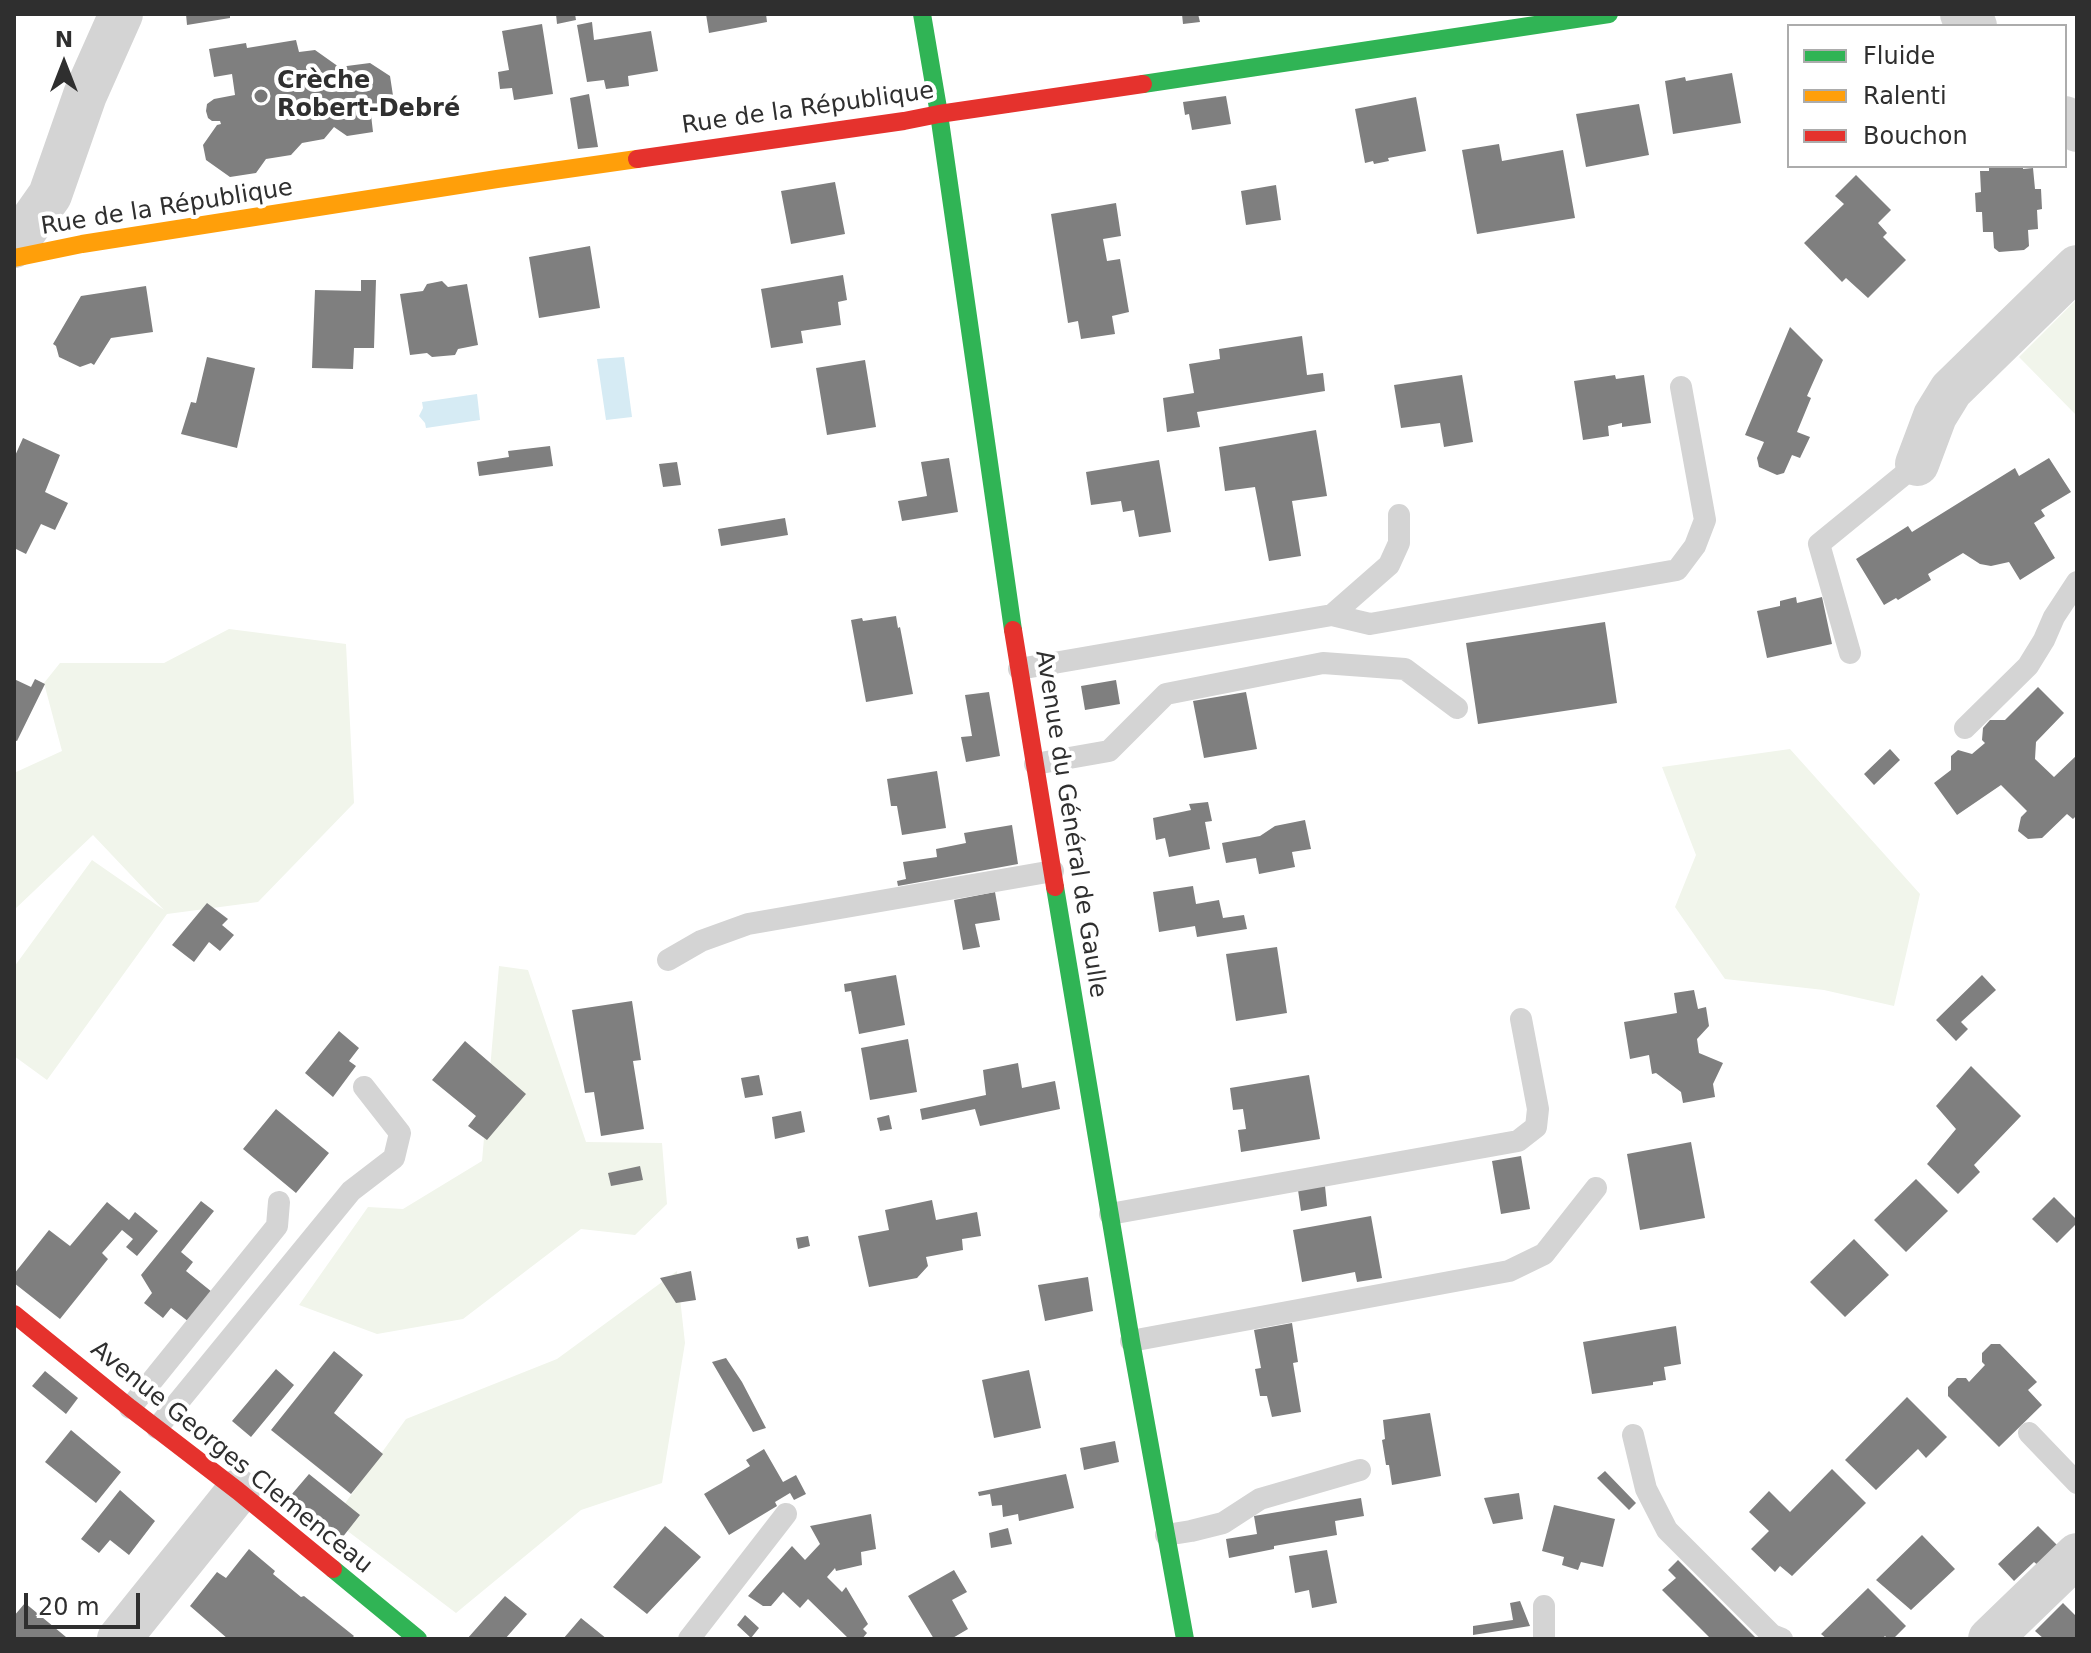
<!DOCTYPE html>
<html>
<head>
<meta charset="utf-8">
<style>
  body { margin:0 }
  #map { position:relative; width:2091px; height:1653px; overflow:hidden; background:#fff; font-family:"DejaVu Sans",sans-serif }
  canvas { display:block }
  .frame { position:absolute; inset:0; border:16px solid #2f2f2f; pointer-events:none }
  .legend { position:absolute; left:1787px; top:24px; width:280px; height:144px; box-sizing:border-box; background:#fff; border:2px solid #acacac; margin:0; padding:10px 14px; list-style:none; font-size:24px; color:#2f2f2f }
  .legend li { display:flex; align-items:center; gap:16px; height:40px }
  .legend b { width:40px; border:2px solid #acacac }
  .north { position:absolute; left:24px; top:24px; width:80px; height:80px; -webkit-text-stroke:6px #fff; paint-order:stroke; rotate:0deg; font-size:22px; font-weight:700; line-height:32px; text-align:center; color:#2f2f2f }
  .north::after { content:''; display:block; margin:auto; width:28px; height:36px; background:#2f2f2f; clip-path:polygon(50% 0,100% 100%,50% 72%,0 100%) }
  .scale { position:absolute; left:24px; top:1593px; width:116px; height:36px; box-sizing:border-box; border:4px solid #2f2f2f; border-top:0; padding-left:10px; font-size:24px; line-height:28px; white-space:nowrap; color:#2f2f2f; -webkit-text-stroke:6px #fff; paint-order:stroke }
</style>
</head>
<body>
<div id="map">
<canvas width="2091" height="1653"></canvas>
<div class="frame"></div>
<ul class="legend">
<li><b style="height:10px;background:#30b455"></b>Fluide</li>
<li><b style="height:10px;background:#ff9f0a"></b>Ralenti</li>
<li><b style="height:10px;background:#e5322d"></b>Bouchon</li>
</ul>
<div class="north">N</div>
<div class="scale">20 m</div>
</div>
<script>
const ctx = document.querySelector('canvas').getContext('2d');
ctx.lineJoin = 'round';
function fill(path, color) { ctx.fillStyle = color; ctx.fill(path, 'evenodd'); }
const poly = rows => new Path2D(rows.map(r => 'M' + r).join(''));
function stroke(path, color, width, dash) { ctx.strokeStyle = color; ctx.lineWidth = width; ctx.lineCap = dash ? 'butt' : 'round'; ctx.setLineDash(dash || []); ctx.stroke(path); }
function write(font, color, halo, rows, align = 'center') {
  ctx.font = font + ' "DejaVu Sans",sans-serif'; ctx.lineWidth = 8; ctx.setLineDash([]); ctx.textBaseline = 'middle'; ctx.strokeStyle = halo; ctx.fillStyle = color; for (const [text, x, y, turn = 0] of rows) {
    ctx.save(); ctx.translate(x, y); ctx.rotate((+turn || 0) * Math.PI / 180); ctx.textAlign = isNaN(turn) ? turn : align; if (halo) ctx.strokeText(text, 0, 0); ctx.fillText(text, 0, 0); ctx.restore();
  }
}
fill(poly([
  [2077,299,2077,416,2019,357],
  [229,629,346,644,354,803,258,902,167,914,47,1080,14,1056,14,967,92,860,164,910,93,835,14,910,14,773,62,751,44,683,60,663,164,663],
  [1790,749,1920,894,1894,1006,1824,990,1725,979,1675,907,1696,855,1662,767],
  [499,966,528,970,586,1142,662,1143,667,1204,635,1235,581,1229,463,1319,377,1334,299,1305,368,1207,403,1209,482,1161],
  [677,1271,685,1343,662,1483,581,1510,456,1613,333,1520,406,1419,557,1359]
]), '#f1f5eb');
fill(poly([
  [624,357,632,417,606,420,597,359],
  [477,394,480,420,426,428,425,423,419,416,423,408,422,402]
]), '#d6ebf4');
fill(poly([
  [186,14,230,14,230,18,187,25],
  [556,14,575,14,576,20,557,24],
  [706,14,766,14,767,22,709,33],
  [1182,14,1198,14,1200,22,1183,24],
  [592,22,594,40,651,31,658,71,628,76,629,86,606,89,604,80,587,82,577,25],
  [542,24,553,94,514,100,512,88,500,89,498,72,509,70,502,31],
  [296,40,299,52,315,50,339,67,370,63,390,76,394,102,370,106,373,132,347,136,334,127,324,139,302,143,291,155,266,159,256,173,230,177,206,160,203,145,217,125,221,124,220,121,212,121,208,118,206,111,207,104,214,99,235,95,232,74,214,77,209,49,246,43,247,48],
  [1732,73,1741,123,1673,134,1665,81,1685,77,1686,81],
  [589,94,598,147,578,149,570,98],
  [1226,96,1231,124,1192,130,1189,114,1185,115,1183,102],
  [1416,97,1426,151,1388,158,1389,161,1374,164,1373,161,1365,163,1355,109],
  [1639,104,1649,155,1586,167,1576,114],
  [1499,144,1502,161,1563,150,1575,218,1477,234,1462,150],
  [1989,166,2023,166,2023,169,2033,168,2035,189,2041,189,2042,209,2037,210,2038,229,2028,230,2029,246,2024,250,1999,252,1994,248,1993,232,1983,232,1982,212,1976,212,1975,193,1981,192,1980,171,1989,171],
  [1856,175,1891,210,1878,223,1887,233,1883,237,1906,260,1868,298,1846,278,1842,282,1804,243,1844,204,1835,196],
  [835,182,845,234,791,244,781,191],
  [1276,185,1281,220,1246,225,1241,191],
  [1116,203,1121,236,1103,239,1107,261,1120,259,1129,312,1112,316,1115,334,1081,339,1078,321,1068,323,1051,214],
  [590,246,600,308,539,318,529,257],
  [843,275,847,300,838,302,841,325,801,331,803,343,771,348,761,289],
  [361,280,376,280,374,348,354,348,353,369,312,368,315,290,361,291],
  [442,281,448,287,467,284,478,345,458,349,455,355,432,357,427,353,410,355,400,294,423,291,427,284],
  [146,286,153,332,111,338,94,365,91,363,80,367,59,357,56,346,53,344,81,296],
  [1790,327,1823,360,1807,396,1811,398,1797,432,1810,437,1800,458,1792,455,1784,473,1777,475,1759,467,1757,458,1764,442,1745,435],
  [1302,336,1307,375,1323,373,1325,391,1197,412,1200,427,1167,432,1163,398,1194,393,1189,364,1220,359,1219,349],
  [207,357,255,368,237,448,181,434,191,402,196,403],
  [865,360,876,427,827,435,816,368],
  [1462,375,1473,442,1444,447,1440,423,1401,428,1394,385],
  [1615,375,1616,379,1644,375,1651,423,1622,427,1622,423,1608,426,1609,436,1583,440,1574,381],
  [1316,430,1327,496,1292,501,1301,556,1269,561,1255,487,1225,491,1219,447],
  [23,438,60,455,45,492,68,503,55,530,41,524,26,554,14,548,14,458],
  [550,446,553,466,479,476,477,462,509,457,508,451],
  [949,458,958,512,902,521,898,501,927,496,921,462],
  [2049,458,2071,492,2041,510,2045,516,2034,523,2055,558,2020,580,2009,562,1991,566,1980,564,1963,553,1928,574,1931,580,1898,600,1896,598,1884,605,1856,559,1908,526,1912,532,2015,468,2019,476],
  [1159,460,1171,532,1139,537,1134,510,1123,512,1121,501,1091,505,1086,472],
  [677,462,681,485,663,487,659,464],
  [785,518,788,535,721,546,718,529],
  [1796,597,1797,603,1822,597,1832,644,1767,658,1757,611,1780,606,1780,601],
  [896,616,898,628,900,627,913,694,866,702,851,620,862,618,863,621],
  [1605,622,1617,703,1478,724,1466,643],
  [14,679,31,687,35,679,45,684,17,741,14,740],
  [1116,680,1120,704,1085,710,1081,686],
  [2038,687,2064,713,2036,742,2035,759,2054,777,2077,755,2077,815,2073,819,2067,814,2042,838,2028,839,2018,831,2021,817,2027,811,2001,785,1957,815,1934,783,1951,770,1951,756,1958,750,1972,754,1985,743,1982,740,1983,728,1990,720,2005,720],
  [989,692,1000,756,966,762,961,737,972,736,965,695],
  [1246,692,1257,749,1204,758,1193,701],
  [1890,749,1900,760,1874,785,1864,774],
  [937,771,946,828,902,835,897,806,891,806,887,779],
  [1208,802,1212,821,1205,822,1210,849,1169,857,1165,838,1156,840,1153,818,1191,810,1189,804],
  [1305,820,1311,849,1292,852,1295,867,1259,874,1256,858,1226,863,1222,843,1260,836,1275,826],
  [1012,825,1018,864,898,886,897,881,906,879,903,862,937,857,936,849,966,843,964,833],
  [1193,886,1196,904,1219,900,1223,918,1244,915,1247,929,1197,937,1195,926,1159,932,1153,892],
  [995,892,1000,920,975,924,980,947,963,950,954,900],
  [207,903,228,919,222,925,234,935,220,951,209,942,194,962,172,945],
  [1277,947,1287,1013,1236,1021,1226,954],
  [896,975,905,1025,859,1034,851,991,845,992,844,984],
  [1982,975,1996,990,1961,1022,1968,1029,1956,1041,1936,1020],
  [1694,990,1698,1009,1706,1007,1709,1026,1697,1039,1699,1053,1723,1063,1713,1084,1715,1097,1683,1103,1681,1092,1656,1073,1652,1074,1649,1055,1630,1059,1624,1022,1677,1013,1674,993],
  [632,1001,641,1060,633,1061,644,1129,601,1136,594,1092,585,1093,572,1010],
  [339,1031,359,1048,349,1061,356,1066,333,1097,305,1073],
  [908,1039,917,1092,870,1100,861,1048],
  [465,1041,526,1094,487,1140,468,1126,476,1116,432,1080],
  [1018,1063,1022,1088,1055,1081,1060,1109,980,1126,975,1109,922,1120,920,1109,986,1095,983,1070],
  [1971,1066,2021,1116,1974,1165,1980,1172,1958,1194,1927,1164,1956,1129,1936,1106],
  [759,1075,763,1095,745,1098,741,1078],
  [1309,1075,1320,1139,1241,1152,1238,1130,1246,1129,1243,1109,1233,1110,1230,1088],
  [276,1109,329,1153,296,1193,243,1149],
  [801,1111,805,1132,775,1139,772,1117],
  [889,1115,892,1129,880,1131,877,1118],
  [1691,1142,1705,1218,1640,1230,1627,1154],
  [1521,1156,1530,1209,1501,1214,1492,1161],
  [640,1166,643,1180,611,1186,608,1173],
  [1916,1179,1948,1211,1906,1252,1874,1220],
  [1325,1186,1327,1206,1301,1211,1298,1190],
  [2054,1197,2077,1220,2077,1223,2057,1243,2032,1219],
  [932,1200,936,1220,977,1212,981,1236,962,1239,963,1250,926,1257,928,1266,917,1278,869,1287,858,1236,889,1230,885,1210],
  [201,1201,214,1211,181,1252,193,1262,186,1271,212,1292,189,1322,171,1308,163,1318,144,1303,152,1293,141,1275],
  [107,1202,129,1220,135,1212,158,1231,137,1256,126,1247,133,1239,122,1230,102,1253,108,1259,60,1319,14,1283,14,1274,49,1230,70,1246],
  [1371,1216,1382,1278,1357,1282,1355,1272,1302,1282,1293,1230],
  [808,1236,810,1246,798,1249,796,1238],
  [1854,1239,1889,1275,1845,1317,1810,1282],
  [691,1271,696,1300,676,1303,660,1278],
  [1088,1277,1093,1311,1045,1321,1038,1285],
  [1292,1323,1298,1362,1293,1363,1301,1412,1272,1417,1267,1396,1260,1396,1255,1369,1261,1368,1254,1330],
  [1676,1326,1681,1364,1664,1367,1666,1380,1653,1382,1653,1385,1592,1394,1583,1342],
  [1991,1344,2000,1344,2037,1382,2028,1390,2042,1405,1999,1447,1948,1396,1948,1387,1957,1378,1966,1378,1969,1382,1985,1365,1982,1362,1982,1353],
  [334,1351,363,1375,334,1413,383,1454,351,1494,271,1430],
  [726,1358,742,1382,766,1428,753,1432,712,1362],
  [276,1369,294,1385,251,1437,232,1421],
  [1029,1370,1041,1428,994,1438,982,1380],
  [45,1371,78,1398,66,1414,32,1386],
  [1907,1397,1947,1437,1926,1458,1918,1449,1876,1490,1845,1460],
  [1430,1413,1441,1476,1392,1485,1389,1465,1386,1465,1382,1440,1385,1439,1383,1420],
  [71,1430,121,1472,96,1503,45,1462],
  [1115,1441,1119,1462,1084,1470,1080,1448],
  [764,1449,783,1482,796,1475,806,1494,794,1500,790,1493,775,1502,777,1506,729,1535,704,1494,750,1466,746,1460],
  [1832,1469,1866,1503,1792,1576,1780,1566,1775,1572,1751,1549,1769,1531,1749,1512,1769,1491,1790,1512],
  [1605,1471,1636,1503,1629,1510,1597,1478],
  [309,1474,360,1515,338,1543,286,1501],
  [1066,1474,1074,1508,1019,1521,1018,1514,1003,1517,1002,1505,992,1506,990,1494,979,1496,978,1492],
  [120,1490,155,1521,129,1555,110,1540,99,1553,81,1539],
  [1519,1493,1523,1519,1493,1524,1484,1498],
  [1361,1498,1364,1516,1335,1521,1337,1535,1274,1546,1274,1549,1229,1558,1226,1539,1257,1534,1254,1516],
  [1554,1505,1615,1519,1603,1567,1581,1562,1578,1570,1562,1565,1564,1557,1542,1551],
  [871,1514,876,1549,861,1552,862,1565,836,1571,835,1568,827,1577,842,1592,846,1587,868,1624,863,1629,867,1633,862,1639,849,1639,808,1599,800,1608,783,1592,771,1606,763,1606,748,1596,792,1546,805,1560,820,1544,810,1526],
  [665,1526,701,1557,647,1614,613,1587],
  [2038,1526,2059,1547,2039,1566,2034,1562,2014,1581,1998,1564],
  [1008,1528,1012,1544,991,1548,989,1533],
  [1922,1535,1955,1569,1911,1610,1876,1580],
  [249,1549,275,1571,273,1574,301,1597,304,1596,354,1636,351,1639,228,1639,190,1606,217,1572,226,1578],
  [1327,1550,1337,1603,1312,1608,1309,1590,1295,1593,1289,1556],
  [1678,1560,1757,1639,1711,1639,1662,1590,1676,1578,1668,1570],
  [954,1570,967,1592,952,1600,968,1629,951,1639,934,1639,908,1596],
  [1868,1588,1906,1626,1893,1639,1888,1639,1885,1636,1882,1639,1827,1639,1821,1634],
  [505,1596,527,1614,505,1639,467,1639],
  [1520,1601,1530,1626,1473,1635,1473,1626,1513,1620,1510,1603],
  [25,1603,66,1637,64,1639,14,1639,14,1616],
  [2063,1603,2077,1617,2077,1639,2044,1639,2035,1631],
  [745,1615,759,1628,751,1638,737,1625],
  [581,1618,607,1639,563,1639]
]), '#7f7f7f');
stroke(poly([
  [1332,615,1389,565,1399,543,1399,515],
  [1850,653,1819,544,1917,464],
  [1019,669,1332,615,1370,624,1677,570,1695,546,1705,520,1681,387],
  [1965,728,2028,666,2044,640,2054,617,2077,582],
  [1035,764,1109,751,1166,694,1323,663,1405,669,1457,708],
  [668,960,701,941,748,924,1053,871],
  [1110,1214,1518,1141,1536,1127,1538,1109,1521,1019],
  [1131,1341,1509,1271,1544,1254,1596,1188],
  [130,1408,277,1226,279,1202],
  [157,1428,351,1191,394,1158,400,1133,364,1087],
  [2029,1433,2077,1483],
  [1633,1435,1646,1489,1667,1530,1772,1635,1782,1639],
  [1166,1535,1191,1531,1223,1523,1260,1499,1360,1470],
  [1544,1606,1544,1639],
  [689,1639,786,1514]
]), '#d4d4d4', 22);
stroke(poly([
  [1962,14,1975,26],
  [2065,118,2077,130],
  [14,246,50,195,85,95,121,14],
  [1917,464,1935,416,1951,390,2077,267],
  [119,1639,238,1491],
  [1990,1639,2077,1555]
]), '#d4d4d4', 44);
stroke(poly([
  [922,14,939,114,1013,630],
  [1143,84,1609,14],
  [1055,887,1131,1341,1185,1639],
  [333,1569,418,1639]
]), '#30b455', 18);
stroke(poly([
  [14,258,82,244,497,179,637,159]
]), '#ff9f0a', 18);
stroke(poly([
  [637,159,904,121,939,114,1143,84],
  [1013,630,1055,887],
  [14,1314,130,1408,238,1491,333,1569]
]), '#e5322d', 18);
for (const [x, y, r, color] of [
  [261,96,8,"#787878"]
]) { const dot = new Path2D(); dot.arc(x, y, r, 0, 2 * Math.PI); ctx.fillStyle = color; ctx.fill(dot); stroke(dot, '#fff', 3); }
write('bold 24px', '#2f2f2f', '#fff', [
  ["Crèche",277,82],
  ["Robert-Debré",277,110]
], 'left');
write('24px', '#2f2f2f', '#fff', [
  ["Rue de la République",808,109,-8],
  ["Rue de la République",167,208,-9],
  ["Avenue du Général de Gaulle",1070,824,81],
  ["Avenue Georges Clemenceau",231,1458,39]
]);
</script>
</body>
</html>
